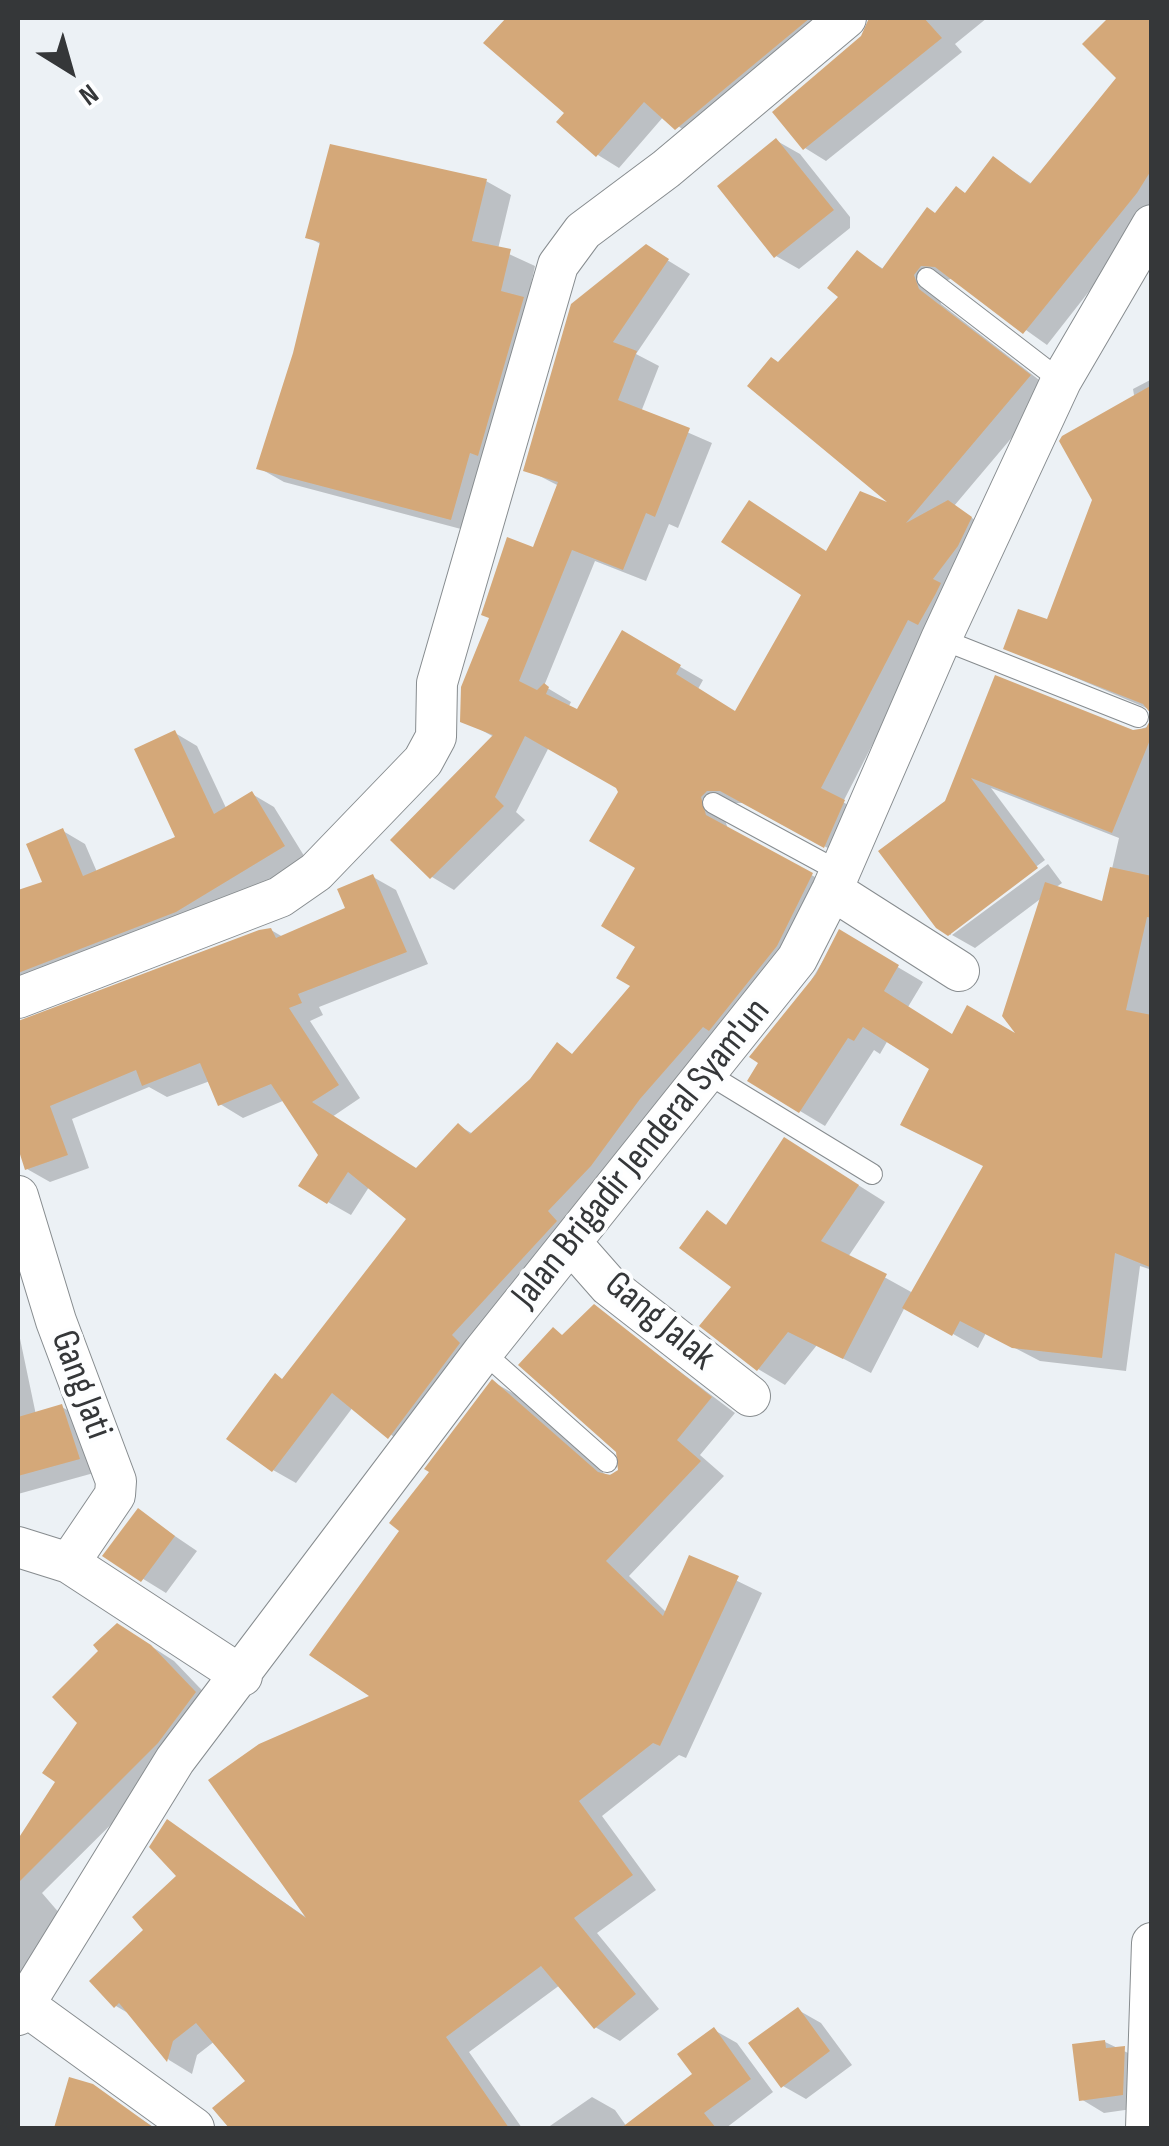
<!DOCTYPE html>
<html>
<head>
<meta charset="utf-8">
<style>
  body { margin:0 }
  #map { position:relative; width:1169px; height:2146px; overflow:hidden; background:#ecf1f5; font-family:"Sofia Sans Condensed",sans-serif }
  canvas { display:block }
  .frame { position:absolute; inset:0; border:20px solid #353739; pointer-events:none }
  .north { position:absolute; left:20px; top:20px; width:100px; height:100px; -webkit-text-stroke:8px #fdfeff; paint-order:stroke; rotate:143deg; font-size:28px; font-weight:700; line-height:40px; text-align:center; color:#353739 }
  .north::after { content:''; display:block; margin:auto; width:35px; height:45px; background:#353739; clip-path:polygon(50% 0,100% 100%,50% 72%,0 100%) }
</style>
</head>
<body>
<div id="map">
<canvas width="1169" height="2146"></canvas>
<div class="frame"></div>
<div class="north">N</div>
</div>
<script>
const ctx = document.querySelector('canvas').getContext('2d');
ctx.lineJoin = 'round';
function fill(path, color) { ctx.fillStyle = color; ctx.fill(path, 'evenodd'); }
const poly = rows => new Path2D(rows.map(r => 'M' + r).join(''));
function stroke(path, color, width, dash) { ctx.strokeStyle = color; ctx.lineWidth = width; ctx.lineCap = dash ? 'butt' : 'round'; ctx.setLineDash(dash || []); ctx.stroke(path); }
function write(font, color, halo, rows, align = 'center') {
  ctx.font = font + ' "Sofia Sans Condensed",sans-serif'; ctx.lineWidth = 8; ctx.setLineDash([]); ctx.textBaseline = 'middle'; ctx.strokeStyle = halo; ctx.fillStyle = color; for (const [text, x, y, turn = 0] of rows) {
    ctx.save(); ctx.translate(x, y); ctx.rotate((+turn || 0) * Math.PI / 180); ctx.textAlign = isNaN(turn) ? turn : align; if (halo) ctx.strokeText(text, 0, 0); ctx.fillText(text, 0, 0); ctx.restore();
  }
}
fill(poly([
  [509,18,553,18,593,53,623,18,846,18,699,141,664,116,619,168,598,155,567,113,487,43],
  [870,18,987,18,955,44,962,52,826,161,805,148,871,26],
  [1114,18,1152,18,1152,211,1047,345,953,278,937,284,941,304,1052,390,954,506,993,532,931,630,843,802,866,816,848,859,745,803,730,803,722,811,728,829,835,888,412,1450,353,1407,296,1483,273,1470,284,1381,409,1218,369,1187,351,1215,328,1202,322,1155,285,1100,243,1118,220,1104,210,1081,167,1097,149,1087,72,1119,89,1168,50,1182,27,1169,18,1141,18,1045,271,930,283,937,348,909,373,877,396,890,428,964,319,1007,323,1015,310,1021,360,1098,332,1117,417,1170,459,1126,473,1134,574,1055,634,985,639,867,618,786,549,747,516,812,525,820,454,890,432,877,394,840,494,737,463,720,559,486,526,469,646,247,690,274,636,354,659,366,641,412,712,443,678,528,669,524,646,581,595,561,544,686,571,702,568,708,578,713,623,634,703,680,698,689,736,713,827,553,898,508,779,364,842,297,858,253,885,270,936,215,966,195,994,159,1032,184,1119,77,1085,44],
  [777,141,800,154,850,217,850,228,799,269,776,256],
  [486,181,511,195,498,249,535,266,476,533,284,482,259,468,296,354,322,245,308,237],
  [1152,379,1152,504,1133,389],
  [1049,622,1151,710,1006,648],
  [996,678,1133,732,1152,725,1152,1270,1140,1266,1126,1371,1040,1361,986,1333,978,1348,905,1307,871,1373,817,1345,785,1385,758,1369,708,1214,728,1226,812,1156,885,1202,848,1257,913,1293,985,1167,932,1068,888,1040,880,1054,874,1050,825,1126,750,1081,840,933,923,982,908,1007,953,1037,1024,1041,1043,897,975,948,952,935,1048,864,1062,883,1055,888,1104,904,1119,838,991,788,1045,860,951,930,951,935,938,926,947,802],
  [175,733,197,746,227,810,252,794,274,807,306,859,199,923,18,995,18,893,46,885,63,831,85,844,97,872,178,838],
  [594,1307,735,1413,700,1455,724,1476,629,1576,667,1613,690,1558,762,1593,686,1758,679,1755,602,1816,656,1890,597,1933,659,2009,620,2041,595,2027,560,1985,469,2052,522,2128,232,2128,215,2108,249,2081,215,2041,197,2055,192,2074,169,2060,133,2016,116,2006,92,1981,146,1930,179,1876,167,1822,310,1920,374,1697,403,1531,432,1472,493,1382,518,1396,606,1475,618,1474,623,1464,564,1336],
  [18,1329,36,1415,62,1407,84,1420,101,1471,18,1494],
  [138,1511,197,1551,166,1593,106,1556],
  [140,1639,174,1661,218,1707,180,1756,42,1893,73,1929,18,2014,18,1841,59,1781],
  [798,2010,821,2023,852,2065,806,2099,783,2086],
  [714,2030,737,2043,773,2092,726,2128,547,2128,592,2097,615,2110,627,2127,695,2074],
  [1105,2042,1147,2062,1146,2107,1104,2113,1081,2099],
  [71,2080,92,2087,155,2128,57,2128]
]), '#0003');
fill(poly([
  [506,18,810,18,675,130,644,102,596,157,556,122,564,113,483,43],
  [869,18,924,18,942,38,803,150,772,112,861,36],
  [1108,18,1152,18,1152,169,1137,193,1023,334,935,267,921,266,914,275,919,289,1031,375,906,523,948,500,972,517,958,546,933,579,941,583,935,595,918,625,908,620,821,788,845,800,824,848,720,791,707,791,701,797,706,815,813,873,777,946,709,1031,703,1027,640,1099,591,1166,548,1211,557,1221,452,1335,460,1343,388,1439,332,1393,272,1472,226,1439,275,1373,282,1379,406,1219,348,1172,327,1204,298,1186,318,1155,271,1084,218,1106,200,1063,142,1086,136,1070,50,1106,68,1155,25,1170,18,1148,18,1021,259,930,271,928,276,938,345,908,337,889,373,874,407,952,298,994,302,1003,289,1008,339,1085,312,1102,416,1168,458,1123,470,1134,530,1079,557,1042,572,1054,630,986,616,978,635,947,601,926,635,868,589,841,618,792,616,788,525,736,495,797,504,806,430,879,390,840,493,735,460,722,461,687,489,618,481,615,507,537,533,547,558,482,523,471,571,304,646,244,669,259,613,342,637,351,618,400,690,428,655,517,646,513,623,570,572,550,519,681,537,690,544,683,549,687,546,694,577,709,622,630,681,665,676,674,735,711,801,595,721,542,749,500,826,551,860,491,887,502,747,386,771,357,778,362,838,297,827,288,857,250,882,269,927,207,935,213,956,186,965,193,993,156,1030,184,1116,78,1082,44],
  [776,138,834,210,774,258,717,186],
  [330,144,487,179,472,241,511,249,501,291,524,297,478,456,470,453,451,520,256,469,293,353,320,242,305,238],
  [1152,385,1152,715,1143,704,1003,649,1018,609,1047,619,1092,500,1059,441,1062,436],
  [995,675,1133,730,1146,728,1152,717,1152,735,1112,833,971,778,1038,868,948,936,936,928,878,851,945,801],
  [175,730,214,814,252,791,285,846,176,912,18,973,18,890,42,882,26,844,63,828,83,876,175,837,134,749],
  [1110,867,1152,876,1152,918,1147,917,1126,1010,1152,1015,1152,1268,1115,1253,1102,1358,1012,1348,960,1321,952,1336,902,1308,983,1166,900,1125,929,1069,863,1027,854,1041,848,1038,799,1113,747,1081,758,1063,749,1057,816,974,839,929,899,965,884,991,952,1034,967,1005,1015,1033,1002,1016,1045,882,1102,901],
  [784,1137,859,1185,821,1241,887,1274,843,1359,788,1332,757,1371,699,1326,731,1287,679,1248,707,1210,726,1225],
  [594,1304,712,1397,677,1440,701,1461,606,1561,663,1616,689,1555,739,1576,660,1746,653,1743,579,1801,633,1875,574,1918,636,1994,594,2029,541,1966,446,2037,509,2128,229,2128,212,2108,245,2081,196,2023,173,2041,167,2062,119,2003,114,2008,89,1981,143,1930,132,1917,176,1876,149,1847,167,1819,306,1918,208,1780,259,1744,369,1696,309,1655,399,1531,389,1523,429,1472,424,1469,492,1379,598,1472,610,1475,618,1470,616,1452,518,1365,553,1327,562,1335],
  [62,1404,80,1459,18,1476,18,1417],
  [138,1508,175,1536,141,1582,102,1556],
  [117,1623,151,1645,196,1692,158,1743,18,1883,18,1839,55,1782,42,1773,77,1723,52,1697,98,1651,93,1645],
  [798,2007,830,2051,781,2088,748,2043],
  [714,2027,751,2079,704,2113,716,2128,621,2128,692,2074,677,2054],
  [1105,2040,1106,2048,1125,2046,1123,2095,1079,2101,1072,2044],
  [69,2077,93,2084,154,2128,54,2128]
]), '#d4a879');
const lane = poly([
  [927,278,1061,381],
  [941,639,1138,717],
  [713,803,840,872],
  [708,1074,872,1174],
  [483,1352,607,1462]
]);
const street = poly([
  [832,890,959,971],
  [18,998,280,897,316,872,423,761,436,737,437,683,558,265,583,231,666,169,846,18],
  [18,1196,56,1321,116,1481,115,1495,69,1563],
  [572,1244,609,1286,750,1396],
  [18,1547,69,1563,242,1676],
  [23,2004,194,2128],
  [18,2015,175,1760,483,1352,797,959,832,890,941,639,1061,381,1152,225],
  [1146,2128,1152,1943]
]);
stroke(lane, '#878c8f', 22);
stroke(street, '#878c8f', 42);
stroke(lane, '#fff', 20);
stroke(street, '#fff', 40);
write('38px', '#353739', '#fdfeff', [
  ["Jalan Brigadir Jenderal Syam'un",642,1154,-51],
  ["Gang Jalak",659,1322,40],
  ["Gang Jati",80,1385,70]
]);
</script>
</body>
</html>
